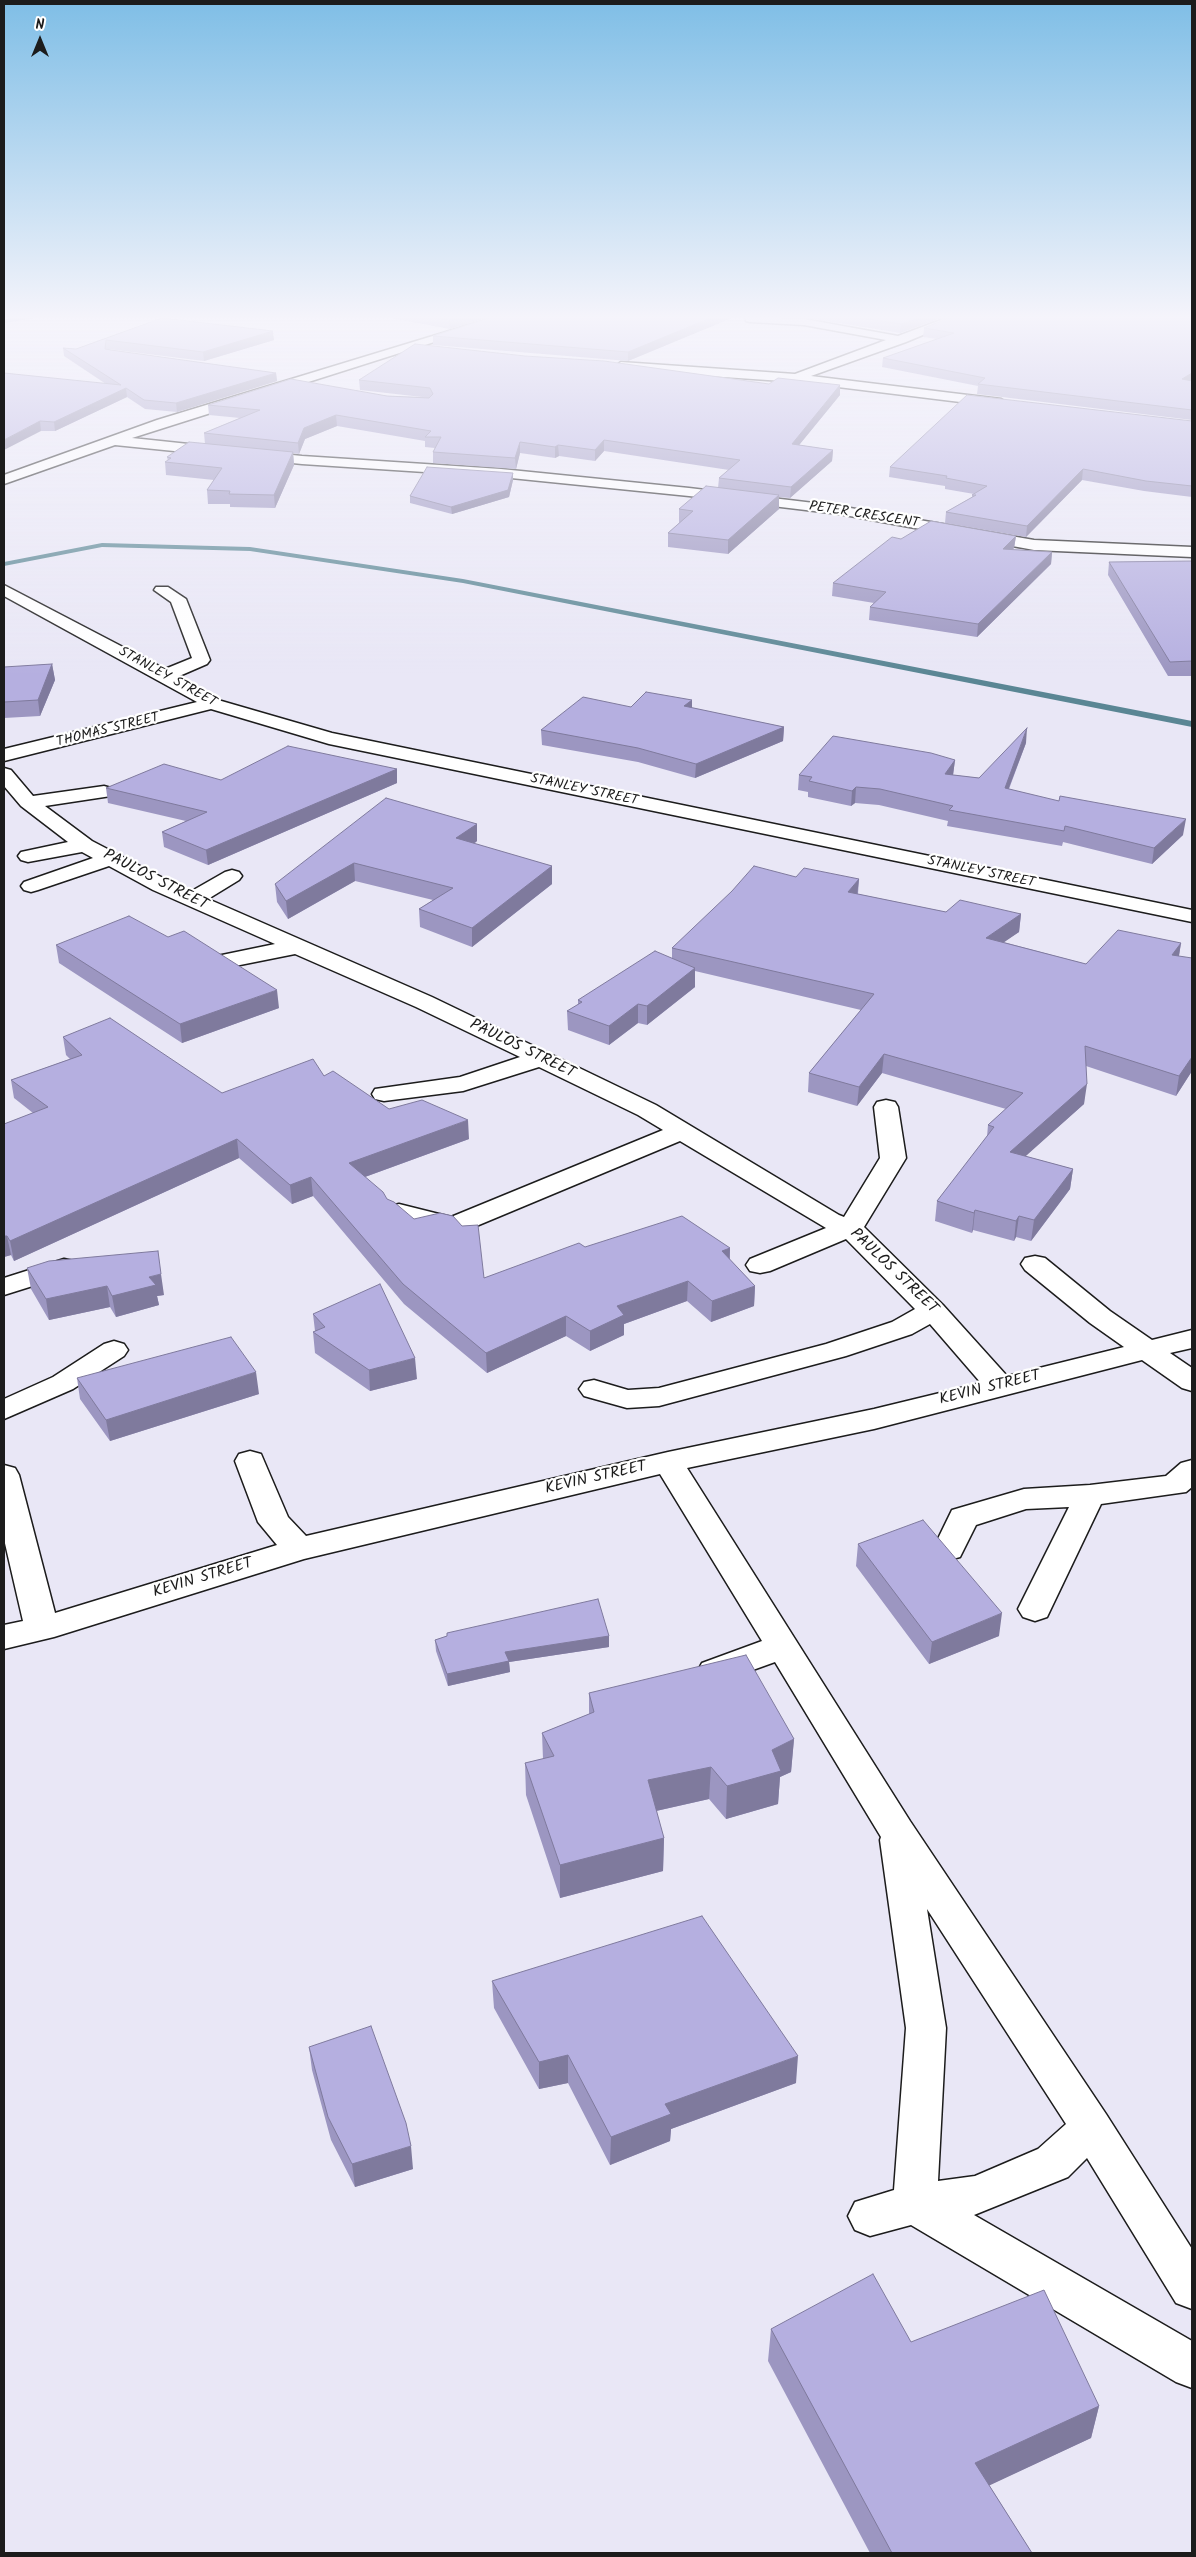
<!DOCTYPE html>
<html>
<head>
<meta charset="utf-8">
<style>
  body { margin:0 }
  #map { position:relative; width:1196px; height:2557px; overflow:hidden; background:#e9e7f6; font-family:Kalam,sans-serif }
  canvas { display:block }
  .frame { position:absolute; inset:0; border:5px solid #1c1c1c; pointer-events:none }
  .north { position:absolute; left:15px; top:15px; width:50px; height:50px; -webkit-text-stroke:4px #fff; paint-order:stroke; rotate:0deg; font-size:14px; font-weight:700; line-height:20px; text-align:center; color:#1c1c1c }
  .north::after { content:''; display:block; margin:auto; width:18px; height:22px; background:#1c1c1c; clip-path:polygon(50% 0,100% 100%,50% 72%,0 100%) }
</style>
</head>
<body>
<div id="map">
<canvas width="1196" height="2557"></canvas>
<div class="frame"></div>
<div class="north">N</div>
</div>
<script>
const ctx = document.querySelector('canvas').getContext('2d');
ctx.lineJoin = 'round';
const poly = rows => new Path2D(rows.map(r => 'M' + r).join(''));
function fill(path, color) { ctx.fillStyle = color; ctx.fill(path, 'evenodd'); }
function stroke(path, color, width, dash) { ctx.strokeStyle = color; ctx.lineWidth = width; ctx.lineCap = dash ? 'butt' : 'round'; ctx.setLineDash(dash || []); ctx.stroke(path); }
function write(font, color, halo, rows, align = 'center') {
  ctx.font = font + ' Kalam,sans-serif'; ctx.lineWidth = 4.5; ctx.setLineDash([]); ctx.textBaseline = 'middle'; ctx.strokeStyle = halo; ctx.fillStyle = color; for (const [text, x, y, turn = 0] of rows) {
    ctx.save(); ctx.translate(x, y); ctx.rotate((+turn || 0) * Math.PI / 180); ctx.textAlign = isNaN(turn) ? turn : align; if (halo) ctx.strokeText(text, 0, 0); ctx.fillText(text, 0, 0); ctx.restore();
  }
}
fill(poly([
  [24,317,42,317,4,323,4,319,24,317],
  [102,543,250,547,463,579,1192,721,1192,727,463,583,250,551,102,547,4,566,4,562,102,543]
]), '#5a8694');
const street = poly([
  [495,317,513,317,132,438,302,456,501,469,689,488,839,506,1034,540,1192,547,1192,557,1034,550,839,514,689,496,501,477,302,464,115,445,4,484,4,475,157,420,495,317],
  [746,317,804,319,898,336,949,317,966,317,906,342,811,376,1001,399,1007,403,1001,407,797,382,621,370,615,366,621,362,795,374,886,340,804,325,750,322,746,321,746,317],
  [4,585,165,669,192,658,171,602,154,590,156,587,168,587,186,599,210,660,207,664,177,677,218,700,332,733,1192,910,1192,922,329,744,211,709,4,761,4,749,197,702,4,596,4,585],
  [4,768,11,770,33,796,104,786,111,788,114,792,111,796,45,806,92,841,190,892,225,872,232,870,239,872,242,876,239,880,208,899,432,997,656,1105,839,1215,844,1217,880,1158,874,1107,877,1102,886,1100,895,1102,898,1107,906,1158,864,1227,943,1305,1007,1376,1124,1347,1090,1323,1025,1270,1021,1264,1025,1258,1035,1256,1045,1258,1110,1311,1152,1340,1192,1330,1192,1348,1170,1353,1192,1368,1192,1391,1182,1388,1142,1360,874,1429,687,1468,910,1821,1106,2114,1192,2249,1192,2309,1176,2303,1087,2158,1068,2177,974,2215,1192,2341,1192,2388,1176,2382,911,2225,870,2236,855,2230,848,2216,855,2202,894,2190,906,2028,880,1840,881,1837,775,1662,714,1684,702,1681,697,1672,702,1663,762,1641,660,1474,304,1559,54,1637,4,1649,4,1625,23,1621,4,1539,4,1465,15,1468,19,1475,55,1613,277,1545,258,1522,235,1461,239,1454,250,1451,261,1454,288,1517,306,1536,668,1452,874,1409,981,1383,930,1324,912,1334,846,1356,659,1406,627,1408,584,1396,579,1389,584,1382,594,1380,628,1390,659,1388,826,1344,892,1322,915,1309,846,1239,770,1271,760,1273,750,1271,746,1265,750,1259,826,1228,680,1141,462,1232,453,1234,390,1218,386,1212,390,1206,399,1204,451,1217,663,1130,638,1115,539,1067,463,1091,384,1101,375,1099,372,1094,375,1089,460,1077,520,1057,416,1007,295,954,225,968,217,966,214,961,217,956,275,944,153,890,109,866,38,890,31,892,24,890,21,886,24,882,93,858,82,852,28,862,21,860,18,856,21,852,68,842,21,806,4,786,4,768],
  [927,1909,1066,2124,1038,2149,975,2176,938,2181,946,2028,927,1909],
  [64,1259,74,1261,78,1267,74,1273,4,1295,4,1278,64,1259],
  [114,1341,124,1344,128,1350,124,1356,73,1389,4,1419,4,1399,53,1377,104,1344,114,1341],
  [1192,1460,1192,1487,1186,1492,1101,1504,1047,1617,1035,1621,1023,1617,1018,1609,1069,1507,1026,1509,976,1525,960,1557,949,1560,938,1557,933,1549,952,1510,1024,1489,1090,1485,1166,1476,1181,1463,1192,1460]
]);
stroke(street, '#1c1c1c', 3);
fill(street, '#fff');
fill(poly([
  [385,317,488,317,450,329],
  [734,317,628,361,433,345,433,336],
  [803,317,943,317,900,333],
  [1192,317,1192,420,977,394,978,386,882,367,883,358,937,339,923,337,924,328],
  [162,318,274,340,204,361,107,349,111,350,276,373,277,381,177,412,145,409,127,397,55,431,41,431,4,373,106,384,64,356,63,348,76,349],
  [359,380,769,384,840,385,840,395,799,445,833,450,832,461,790,498,779,497,779,509,728,554,668,547,668,533,679,523,679,509,718,488,719,478,729,470,604,451,595,461,559,456,555,458,520,453,516,469,433,463,433,452,435,448,425,447,425,441,337,426,305,439,299,454,293,453,294,465,275,508,230,507,230,504,208,504,207,490,214,480,166,475,165,462,168,461,167,457,205,444,204,433,240,418,209,415,208,405,387,396,422,397,360,390],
  [1192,421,1192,497,1144,491,1082,480,1026,537,945,523,946,512,972,497,972,495,974,494,945,489,945,486,889,477,890,467],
  [513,473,513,480,509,497,452,514,410,503,410,496],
  [1016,536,1014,548,1013,549,1052,552,1051,564,977,637,869,620,870,607,874,603,832,596,833,583,901,539],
  [1192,561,1192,676,1168,676,1108,575,1109,562],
  [52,664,55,680,40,716,4,718,4,668],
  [692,700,692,708,784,727,783,741,695,778,638,762,542,745,541,730,631,707],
  [1026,743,1009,789,1183,835,1152,864,1063,842,1062,846,947,826,948,821,879,805,855,803,851,806,808,797,808,792,798,790,799,775,955,760,953,775,979,778],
  [397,769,397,783,208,865,164,847,162,832,186,821,108,803,106,788,221,780],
  [477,824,477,841,474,844,552,866,552,884,472,947,420,927,419,909,433,900,355,881,288,919,277,902,275,884],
  [796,877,859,879,858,894,946,912,1021,914,1019,932,1003,942,1086,964,1181,943,1179,956,1192,1071,1176,1096,1086,1066,1084,1104,1025,1156,1073,1169,1070,1189,1031,1241,1016,1237,1014,1241,973,1230,972,1233,935,1221,937,1201,987,1137,988,1125,1006,1109,882,1073,857,1106,808,1092,809,1073,861,1010,695,971,695,987,647,1025,638,1023,609,1045,568,1030,567,1011,578,1005,578,1000,672,958,672,948],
  [56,945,279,1008,182,1043,59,963],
  [63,1037,222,1093,324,1076,389,1109,469,1139,365,1177,387,1199,484,1278,585,1247,730,1248,730,1260,755,1286,754,1306,711,1322,687,1301,624,1324,624,1335,590,1351,566,1336,487,1373,404,1304,313,1196,292,1204,239,1158,14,1261,11,1255,4,1257,4,1124,33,1113,14,1098,11,1080,70,1059,66,1055],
  [27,1268,164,1295,157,1296,159,1305,116,1317,110,1307,49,1320,31,1289],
  [313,1314,417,1379,370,1391,315,1353,313,1332,315,1331],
  [77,1378,259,1394,110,1441,80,1399],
  [858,1544,999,1636,929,1664,856,1566],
  [447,1633,609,1636,609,1647,509,1662,510,1672,448,1686,436,1651,435,1640,447,1636],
  [589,1693,794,1739,791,1772,780,1777,778,1804,726,1819,709,1799,656,1811,664,1838,663,1871,560,1898,526,1795,525,1763,543,1759,542,1733,589,1714],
  [492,1981,796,2083,671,2129,670,2141,610,2165,568,2083,539,2089,494,2008],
  [309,2047,413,2169,355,2187,331,2140,312,2070],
  [771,2329,911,2342,1099,2406,1091,2438,989,2485,1032,2553,870,2553,768,2361]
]), '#9c96c1');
fill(poly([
  [460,317,488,317,450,329,449,320],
  [713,317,734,317,628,361,628,352],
  [921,317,943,317,900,333,901,324],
  [273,331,274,340,204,361,203,352],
  [276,373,277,381,177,412,176,403],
  [1192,373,1192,381,1182,379],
  [840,385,840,395,791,455,792,444],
  [126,388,127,397,55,431,54,422],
  [336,415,337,426,305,439,299,454,298,443,304,428],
  [40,421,41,431,4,450,4,440],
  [604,440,604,451,595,461,595,450],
  [520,442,520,453,516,469,515,458],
  [558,445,559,456,555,458,555,447],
  [833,450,832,461,790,498,791,487],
  [293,452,294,465,275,508,274,495],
  [1083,469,1082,480,1026,537,1027,526],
  [513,473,513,480,509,497,452,514,451,507],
  [779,495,779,509,728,554,728,540],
  [1016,536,1014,548,1002,561,1003,549],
  [1052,552,1051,564,977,637,978,624],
  [52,664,55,680,40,716,38,700],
  [692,700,692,714,684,706],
  [784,727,783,741,695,778,696,764],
  [1027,728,1026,743,1003,803,1005,788],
  [955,760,953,775,945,774],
  [397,769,397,783,208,865,206,850],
  [856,787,855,803,851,806,852,791],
  [1186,819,1183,835,1152,864,1154,848],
  [477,824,477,841,456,855,456,838],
  [354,863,355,881,288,919,286,901],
  [552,866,552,884,472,947,472,928],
  [859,879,857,896,848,892],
  [1021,914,1019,932,984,956,986,938],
  [1181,943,1178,961,1172,955],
  [695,968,695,987,647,1025,647,1006],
  [277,990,279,1008,182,1043,180,1024],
  [638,1004,638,1023,609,1045,609,1026],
  [884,1054,882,1073,857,1106,859,1087],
  [1192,1057,1192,1071,1176,1096,1179,1076],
  [1087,1084,1084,1104,1008,1172,1010,1152],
  [468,1120,469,1139,351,1182,349,1163],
  [237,1139,239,1158,14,1261,10,1241],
  [1073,1169,1070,1189,1031,1241,1034,1220],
  [311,1177,313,1196,292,1204,290,1185],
  [975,1210,973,1230,972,1233,974,1213],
  [1019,1216,1016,1237,1014,1241,1016,1221],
  [4,1236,7,1236,11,1255,4,1257],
  [730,1248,729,1268,722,1251],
  [161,1274,164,1295,157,1296,159,1305,116,1317,112,1296,149,1277],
  [688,1281,687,1301,624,1324,624,1335,590,1351,590,1331,617,1306],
  [107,1286,110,1307,49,1320,46,1299],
  [755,1286,754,1306,711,1322,712,1301],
  [566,1316,566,1336,487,1373,486,1353],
  [415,1358,417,1379,370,1391,369,1370],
  [256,1372,259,1394,110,1441,106,1420],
  [1002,1613,999,1636,929,1664,932,1642],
  [609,1636,609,1647,509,1662,510,1672,448,1686,447,1674,505,1652],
  [794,1739,791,1772,780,1777,778,1804,726,1819,727,1786,772,1750],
  [711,1767,709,1799,647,1813,648,1780],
  [664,1838,663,1871,560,1898,560,1865],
  [568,2055,568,2083,539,2089,539,2062],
  [798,2056,796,2083,671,2129,670,2141,610,2165,611,2137,665,2104],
  [411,2146,413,2169,355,2187,352,2164],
  [1099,2406,1091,2438,969,2495,975,2463]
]), '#7f7a9d');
const building = poly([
  [431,317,460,317,449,320,431,317],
  [492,317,713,317,628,352,433,336,492,317],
  [855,317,921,317,901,324,855,317],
  [951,317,1192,317,1192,373,1182,379,1192,381,1192,410,978,384,985,378,883,358,954,333,924,328,951,317],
  [162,318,273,331,203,352,106,340,105,349,111,350,276,373,176,403,144,400,126,388,54,422,40,421,4,440,4,373,121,385,63,348,76,349,162,318],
  [415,344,525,356,604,361,769,384,778,378,840,385,792,444,833,450,791,487,719,478,740,460,604,440,595,450,558,445,555,447,520,442,515,458,433,452,441,437,425,437,431,431,336,415,304,428,298,443,204,433,260,410,208,405,291,379,387,396,429,398,433,394,430,388,359,380,415,344],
  [967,395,1192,421,1192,486,1146,481,1083,469,1027,526,946,512,976,495,972,495,987,486,946,478,947,476,890,467,967,395],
  [189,442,293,452,274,495,229,494,230,491,207,490,222,468,165,462,171,458,167,457,189,442],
  [427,467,513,473,508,490,451,507,410,496,427,467],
  [706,486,779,495,728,540,668,533,693,511,679,509,706,486],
  [931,521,1016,536,1003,549,1052,552,978,624,870,607,886,592,833,583,892,537,901,539,931,521],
  [1192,561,1192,661,1170,662,1109,562,1192,561],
  [52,664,38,700,4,702,4,667,52,664],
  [646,692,692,700,684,706,784,727,696,764,638,748,541,730,583,697,631,707,646,692],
  [1027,728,1005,788,1059,801,1060,796,1186,819,1154,848,1065,826,1064,831,949,810,953,806,880,789,856,787,852,791,809,781,812,777,799,775,833,736,931,753,955,760,945,774,979,778,1027,728],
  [288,746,397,769,206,850,162,832,207,812,106,788,164,764,221,780,288,746],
  [386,798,477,824,456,838,552,866,472,928,419,909,453,888,354,863,286,901,275,884,386,798],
  [754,866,796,877,804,868,859,879,848,892,946,912,960,900,1021,914,986,938,1086,964,1118,930,1181,943,1172,955,1192,958,1192,1057,1179,1076,1085,1046,1087,1084,1010,1152,1073,1169,1034,1220,1019,1216,1016,1221,975,1210,974,1213,937,1201,994,1127,988,1125,1023,1093,884,1054,859,1087,809,1073,874,994,672,948,732,891,754,866],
  [129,916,168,937,184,931,277,990,180,1024,56,945,129,916],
  [655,951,695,968,647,1006,638,1004,609,1026,567,1011,582,1002,578,1000,655,951],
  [110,1018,222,1093,313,1059,324,1076,333,1071,389,1109,422,1100,468,1120,349,1163,383,1192,387,1199,394,1202,414,1219,440,1213,453,1216,462,1226,478,1225,484,1278,579,1243,585,1247,682,1216,730,1248,722,1251,755,1286,712,1301,688,1281,617,1306,624,1315,590,1331,566,1316,486,1353,403,1284,311,1177,290,1185,237,1139,10,1241,7,1236,4,1236,4,1124,48,1107,11,1080,82,1055,63,1037,110,1018],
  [158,1251,161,1274,149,1277,156,1285,112,1296,107,1286,46,1299,27,1268,49,1261,158,1251],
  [380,1284,415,1358,369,1370,313,1332,325,1327,313,1314,380,1284],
  [231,1337,256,1372,106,1420,77,1378,231,1337],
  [923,1520,1002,1613,932,1642,858,1544,923,1520],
  [598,1599,609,1636,505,1652,509,1661,447,1674,435,1640,447,1636,447,1633,598,1599],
  [746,1655,794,1739,772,1750,781,1771,727,1786,711,1767,648,1780,664,1838,560,1865,525,1763,554,1756,542,1733,594,1712,589,1693,746,1655],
  [702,1916,798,2056,665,2104,671,2114,611,2137,568,2055,539,2062,492,1981,702,1916],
  [371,2026,406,2123,411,2146,352,2164,328,2117,309,2047,371,2026],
  [873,2274,911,2342,1044,2290,1099,2406,975,2463,1032,2553,892,2553,771,2329,873,2274]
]);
fill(building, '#b5afe0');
stroke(building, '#7f7a9d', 1);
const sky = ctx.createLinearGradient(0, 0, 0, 675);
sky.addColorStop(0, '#7fbee6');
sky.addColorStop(0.47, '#f5f4fb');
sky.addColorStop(1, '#f5f4fb00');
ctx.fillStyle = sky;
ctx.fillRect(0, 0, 1196, 675);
write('14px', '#1c1c1c', '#fff', [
  ["PETER CRESCENT",864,516,9],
  ["STANLEY STREET",167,678,29],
  ["THOMAS STREET",108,731,-14],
  ["STANLEY STREET",584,791,12],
  ["STANLEY STREET",981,873,12]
]);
write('16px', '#1c1c1c', '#fff', [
  ["PAULOS STREET",155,881,27],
  ["PAULOS STREET",522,1050,26],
  ["PAULOS STREET",893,1272,44],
  ["KEVIN STREET",990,1389,-14],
  ["KEVIN STREET",596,1479,-13],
  ["KEVIN STREET",203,1579,-17]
]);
</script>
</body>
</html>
